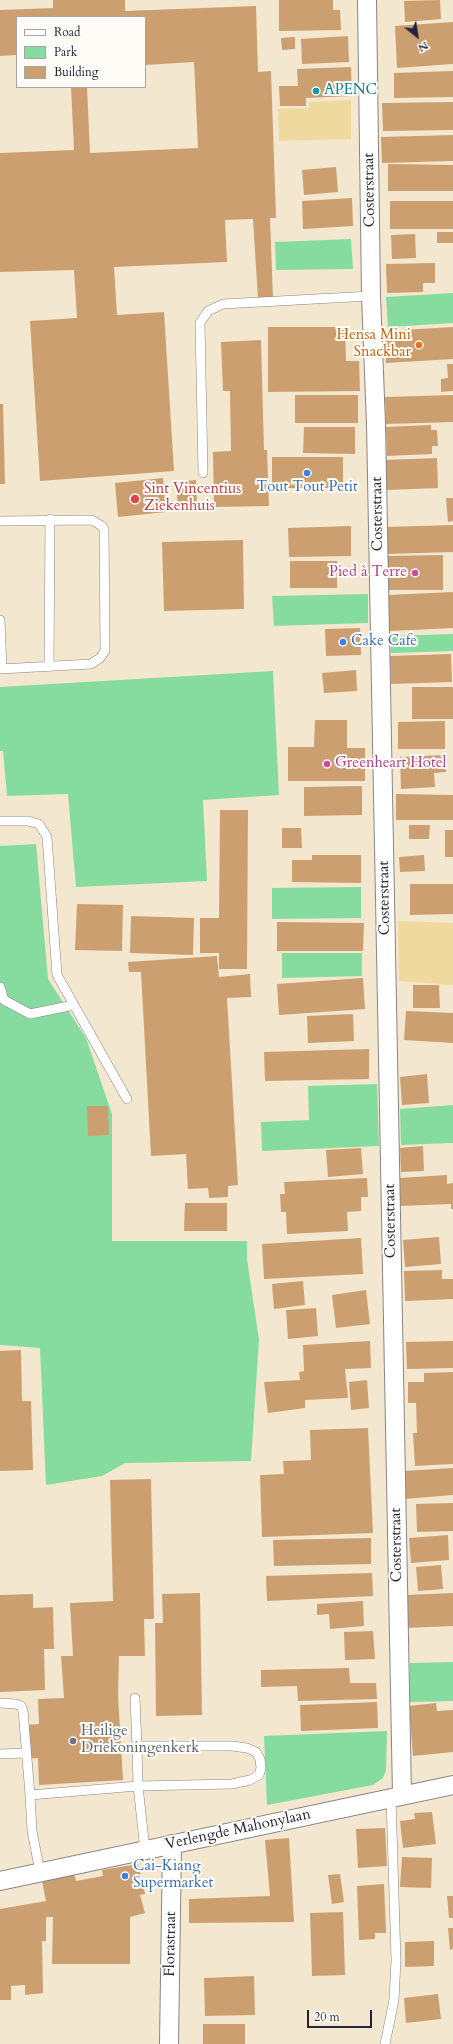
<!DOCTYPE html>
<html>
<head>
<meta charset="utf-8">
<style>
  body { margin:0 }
  #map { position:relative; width:453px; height:2044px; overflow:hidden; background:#f4e7cf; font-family:Cardo,serif }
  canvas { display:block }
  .legend { position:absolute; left:16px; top:16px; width:130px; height:72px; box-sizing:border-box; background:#fdfcf7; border:1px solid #a5a5ac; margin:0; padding:5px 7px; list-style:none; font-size:12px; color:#22223b }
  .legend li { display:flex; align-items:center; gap:8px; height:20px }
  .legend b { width:20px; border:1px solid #a5a5ac }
  .north { position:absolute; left:397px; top:16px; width:40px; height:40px; -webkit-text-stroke:3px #fdfcf7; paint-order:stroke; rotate:150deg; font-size:11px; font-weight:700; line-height:16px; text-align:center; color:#22223b }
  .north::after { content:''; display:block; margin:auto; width:14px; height:18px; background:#22223b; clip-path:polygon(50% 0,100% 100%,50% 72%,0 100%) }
  .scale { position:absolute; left:307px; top:2010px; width:65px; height:18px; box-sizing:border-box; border:2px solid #22223b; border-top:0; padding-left:5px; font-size:12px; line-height:14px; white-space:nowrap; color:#22223b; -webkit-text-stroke:3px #fdfcf7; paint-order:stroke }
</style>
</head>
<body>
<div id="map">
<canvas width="453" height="2044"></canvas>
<ul class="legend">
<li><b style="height:5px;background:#fff"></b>Road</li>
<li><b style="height:11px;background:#86db9e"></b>Park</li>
<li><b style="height:11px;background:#cc9f70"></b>Building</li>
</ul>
<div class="north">N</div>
<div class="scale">20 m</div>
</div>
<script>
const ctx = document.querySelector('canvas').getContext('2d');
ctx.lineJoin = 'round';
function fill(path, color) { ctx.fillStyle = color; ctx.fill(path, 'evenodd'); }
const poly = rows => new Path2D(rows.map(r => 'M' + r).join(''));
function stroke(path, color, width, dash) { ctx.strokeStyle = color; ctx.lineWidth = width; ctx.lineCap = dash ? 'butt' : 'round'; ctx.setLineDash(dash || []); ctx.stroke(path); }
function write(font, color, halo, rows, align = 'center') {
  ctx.font = font + ' Cardo,serif'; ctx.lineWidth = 4; ctx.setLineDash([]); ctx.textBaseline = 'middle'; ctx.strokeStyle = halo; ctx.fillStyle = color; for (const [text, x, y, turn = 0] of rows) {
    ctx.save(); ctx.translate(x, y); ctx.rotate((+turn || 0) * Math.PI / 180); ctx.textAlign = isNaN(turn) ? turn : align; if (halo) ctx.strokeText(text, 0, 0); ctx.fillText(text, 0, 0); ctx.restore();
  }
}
fill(poly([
  [351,239,353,269,276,270,275,242],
  [453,293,453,323,388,327,386,297],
  [368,594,368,623,274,626,272,596],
  [453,634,453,651,391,653,390,636],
  [273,671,279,795,203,800,207,881,76,887,68,794,7,796,3,751,0,751,0,687],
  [36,844,48,979,86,1038,112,1114,112,1241,247,1241,247,1259,259,1340,251,1461,125,1463,102,1476,46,1485,40,1348,0,1345,0,846],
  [361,887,361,918,272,919,272,888],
  [282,953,362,953,362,976,282,978],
  [377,1084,379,1146,262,1151,261,1122,309,1120,308,1086],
  [453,1105,453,1143,401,1145,400,1109],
  [453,1662,453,1701,410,1702,410,1663],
  [387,1731,386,1770,383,1778,373,1785,267,1805,264,1736]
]), '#86db9e');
fill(poly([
  [351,100,351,139,279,141,278,109,309,108,309,102],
  [398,921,453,923,453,985,399,981]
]), '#eeda9e');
fill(poly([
  [53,0,125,0,125,11,256,6,258,72,271,71,276,218,270,218,273,299,258,299,253,219,225,220,227,262,114,267,117,315,164,312,174,471,40,481,30,321,77,318,74,270,0,272,0,153,74,150,71,87,87,87,90,153,198,148,194,62,145,65,145,17,17,17,17,55,0,56,0,10,53,8],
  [279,0,333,0,333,10,340,10,341,30,279,31],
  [440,0,441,19,405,22,404,1],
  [453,22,453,64,397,68,395,26],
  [348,36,349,62,302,64,301,39],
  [295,37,295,49,282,50,281,38],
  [351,67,352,96,306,98,306,106,280,106,279,86,298,86,297,69],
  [453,71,453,97,394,98,394,73],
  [453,102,453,130,383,131,382,103],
  [453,135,453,161,382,163,381,137],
  [388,164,453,165,453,191,388,191],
  [336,167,338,192,304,195,302,170],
  [352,198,353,226,303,229,302,201],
  [390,201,453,201,453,229,390,229],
  [437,232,453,232,453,243,437,243],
  [415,234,416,258,392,259,391,235],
  [435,263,435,283,423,283,423,292,387,293,386,264],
  [268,327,345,327,346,361,359,361,360,391,268,392],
  [453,327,453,359,386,363,385,331],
  [261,340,264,450,267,450,269,506,214,507,213,452,231,451,230,391,223,391,221,342],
  [447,364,453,364,453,391,441,392,441,379,448,378],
  [295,395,358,395,358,423,295,423],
  [453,395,453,422,386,424,385,397],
  [0,404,3,404,5,484,0,484],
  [431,425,431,430,437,430,438,446,432,446,432,454,387,456,386,427],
  [304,427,355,427,355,454,303,453],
  [272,457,343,457,343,488,272,488],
  [437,458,438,488,387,490,385,460],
  [163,478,166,512,118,517,115,483],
  [196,480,197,505,178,507,176,482],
  [446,498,453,498,453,521,448,522],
  [453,525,453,552,386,554,386,527],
  [351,526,351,556,289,557,288,528],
  [243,540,244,609,164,611,162,542],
  [443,555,443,590,388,590,388,556],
  [290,561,337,561,337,588,290,588],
  [453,592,453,628,389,631,388,595],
  [360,628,361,655,326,656,325,629],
  [451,654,452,682,391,684,390,656],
  [356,670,357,691,324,693,322,673],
  [412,687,453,687,453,719,412,719],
  [315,720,347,720,347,748,365,748,365,781,288,781,288,747,314,747],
  [445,721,445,749,398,749,398,722],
  [445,755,446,772,434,773,435,787,401,789,400,757],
  [362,786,362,815,304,816,304,787],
  [396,794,453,795,453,820,396,820],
  [220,810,248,810,247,969,219,969,219,953,200,953,200,918,219,918],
  [409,825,430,825,429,839,409,839],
  [282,828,301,828,302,848,282,848],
  [445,830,453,830,453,857,445,857],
  [312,855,361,855,361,883,292,882,292,860,312,860],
  [424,855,425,871,400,872,399,857],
  [410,884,453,884,453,914,410,915],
  [77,904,123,905,122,951,75,950],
  [131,916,194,918,193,955,130,953],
  [277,922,364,923,363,951,277,951],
  [217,956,219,977,250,974,251,997,227,998,238,1185,228,1186,228,1197,209,1198,208,1188,188,1189,186,1154,151,1156,141,972,129,972,128,962],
  [363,978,365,1009,279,1015,277,984],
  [413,985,439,985,440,1008,413,1008],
  [406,1011,453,1013,453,1043,404,1040],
  [353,1014,354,1041,308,1043,307,1016],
  [369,1049,369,1079,265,1081,264,1052],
  [427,1074,429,1103,402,1105,400,1077],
  [87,1106,108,1106,109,1135,88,1136],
  [423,1146,424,1171,401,1172,400,1148],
  [361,1148,363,1174,328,1177,326,1150],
  [447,1175,447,1184,453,1183,453,1209,451,1209,451,1204,400,1206,399,1178],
  [367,1178,368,1197,361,1197,361,1211,347,1212,348,1231,287,1234,286,1212,281,1212,280,1194,285,1194,284,1182],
  [185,1203,227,1203,227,1231,184,1231],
  [439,1237,441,1264,405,1267,403,1240],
  [361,1238,363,1274,264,1279,262,1244],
  [442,1270,442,1279,453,1279,453,1299,405,1301,404,1271],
  [303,1281,305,1305,274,1309,272,1284],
  [366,1290,370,1324,336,1328,332,1295],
  [316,1308,318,1336,288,1339,286,1310],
  [370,1341,371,1368,345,1369,348,1398,305,1400,305,1408,268,1413,264,1382,300,1380,299,1372,304,1371,303,1345],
  [453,1341,453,1368,407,1369,406,1342],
  [21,1350,22,1401,31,1401,33,1470,0,1471,0,1351],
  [453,1372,453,1464,415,1466,413,1433,417,1433,416,1403,408,1403,408,1382,424,1382,424,1373],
  [367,1380,369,1408,351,1410,349,1382],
  [368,1428,373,1533,262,1537,260,1475,284,1474,283,1461,311,1460,310,1430],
  [453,1468,453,1495,405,1499,403,1471],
  [151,1479,154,1619,144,1619,145,1656,119,1656,118,1695,123,1780,39,1785,38,1758,27,1759,26,1725,39,1724,38,1699,64,1698,61,1656,73,1656,70,1603,113,1601,110,1480],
  [453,1503,453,1531,417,1532,416,1504],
  [448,1535,449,1560,411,1563,409,1538],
  [371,1538,371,1564,274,1566,273,1540],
  [441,1565,443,1589,418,1591,416,1567],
  [372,1573,373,1596,267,1601,266,1576],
  [200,1593,202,1715,156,1716,155,1623,163,1623,162,1594],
  [453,1593,453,1626,405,1628,405,1595],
  [33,1594,33,1608,53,1607,54,1649,44,1649,45,1690,0,1692,0,1595],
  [363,1601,364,1626,330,1629,329,1614,317,1615,317,1604],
  [373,1631,375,1659,345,1660,344,1632],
  [349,1668,350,1683,376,1683,377,1699,298,1701,297,1686,261,1687,261,1670],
  [377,1702,378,1728,301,1731,300,1705],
  [436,1703,437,1711,453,1710,453,1752,413,1756,409,1706],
  [432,1812,436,1844,403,1848,400,1821,415,1819,414,1813],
  [385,1828,387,1866,358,1868,356,1829],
  [289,1838,294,1922,189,1923,189,1899,270,1896,265,1840],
  [402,1857,432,1858,431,1888,400,1887],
  [138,1864,145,1894,140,1895,145,1913,130,1917,130,1964,52,1964,53,1917,46,1917,46,1941,42,1941,43,1993,25,1995,25,1985,11,1986,11,2000,0,2000,0,1909,46,1901,42,1881,74,1874,76,1881,103,1876,102,1870],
  [340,1874,344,1902,332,1904,328,1875],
  [384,1884,386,1933,375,1933,375,1939,359,1940,357,1886],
  [447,1896,453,1896,453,1918,449,1918],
  [343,1912,345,1975,312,1976,310,1913],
  [448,1928,453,1928,453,1949,450,1950],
  [434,1941,434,1966,405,1967,405,1942],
  [254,1976,255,2015,205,2016,204,1978],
  [438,1994,441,2019,406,2023,404,1998],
  [203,2024,245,2024,245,2044,203,2044]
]), '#cc9f70');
const service = poly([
  [203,473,200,323,208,311,223,304,371,296],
  [0,521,92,520,102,526,104,529,105,651,100,658,91,664,0,669],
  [0,620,2,669],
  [49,667,50,519],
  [0,821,28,821,39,824,47,837,57,975,127,1099],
  [0,987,4,1000,30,1014,74,1005],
  [135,1698,137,1746],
  [0,1703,16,1704,21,1706,23,1710,30,1795],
  [0,1754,25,1753],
  [40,1872,32,1831,30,1795,138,1786,232,1784,250,1780,259,1775,261,1768,260,1759,256,1752,247,1748,232,1746,137,1746,138,1786,145,1850],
  [385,2044,394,2000,396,1960,391,1798]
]);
const minor = poly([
  [367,0,371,296,376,424,402,1795],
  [0,1881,453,1785],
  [169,2044,172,1844]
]);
stroke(service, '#8b8485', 10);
stroke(minor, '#8b8485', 20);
stroke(service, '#fff', 9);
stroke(minor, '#fff', 18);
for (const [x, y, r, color] of [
  [316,91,4,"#0f9aa8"],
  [419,345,4,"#e8710a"],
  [307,473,4,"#3f7fe0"],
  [135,499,5,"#e0444e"],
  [415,573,4,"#d1479c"],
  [343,642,4,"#3f7fe0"],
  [327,764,4,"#d1479c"],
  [73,1741,4,"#6b7280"],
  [125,1876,4,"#3f7fe0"]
]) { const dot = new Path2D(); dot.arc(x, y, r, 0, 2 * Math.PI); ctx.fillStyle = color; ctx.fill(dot); stroke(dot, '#fdfcf7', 1.5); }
write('15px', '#0d838f', '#fdfcf7', [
  ["APENC",324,91]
], 'left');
write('15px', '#22223b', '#fdfcf7', [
  ["Costerstraat",370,190,-91],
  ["Costerstraat",378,514,-91],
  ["Costerstraat",385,898,-91],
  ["Costerstraat",391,1221,-91],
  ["Costerstraat",397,1545,-91],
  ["Verlengde Mahonylaan",238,1830,-12],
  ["Florastraat",171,1944,-89]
]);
write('15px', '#c56008', '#fdfcf7', [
  ["Hensa Mini",411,336],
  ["Snackbar",411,353]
], 'right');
write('15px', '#366cbe', '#fdfcf7', [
  ["Tout Tout Petit",307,488,"center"],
  ["Cake Cafe",351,642],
  ["Cai-Kiang",133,1867],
  ["Supermarket",133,1884]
], 'left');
write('15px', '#be3a42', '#fdfcf7', [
  ["Sint Vincentius",144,490],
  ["Ziekenhuis",144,507]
], 'left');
write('15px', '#b23c85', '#fdfcf7', [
  ["Pied à Terre",407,573],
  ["Greenheart Hotel",335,764,"left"]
], 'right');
write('15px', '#5b616d', '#fdfcf7', [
  ["Heilige",81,1732],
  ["Driekoningenkerk",81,1749]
], 'left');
</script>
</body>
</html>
